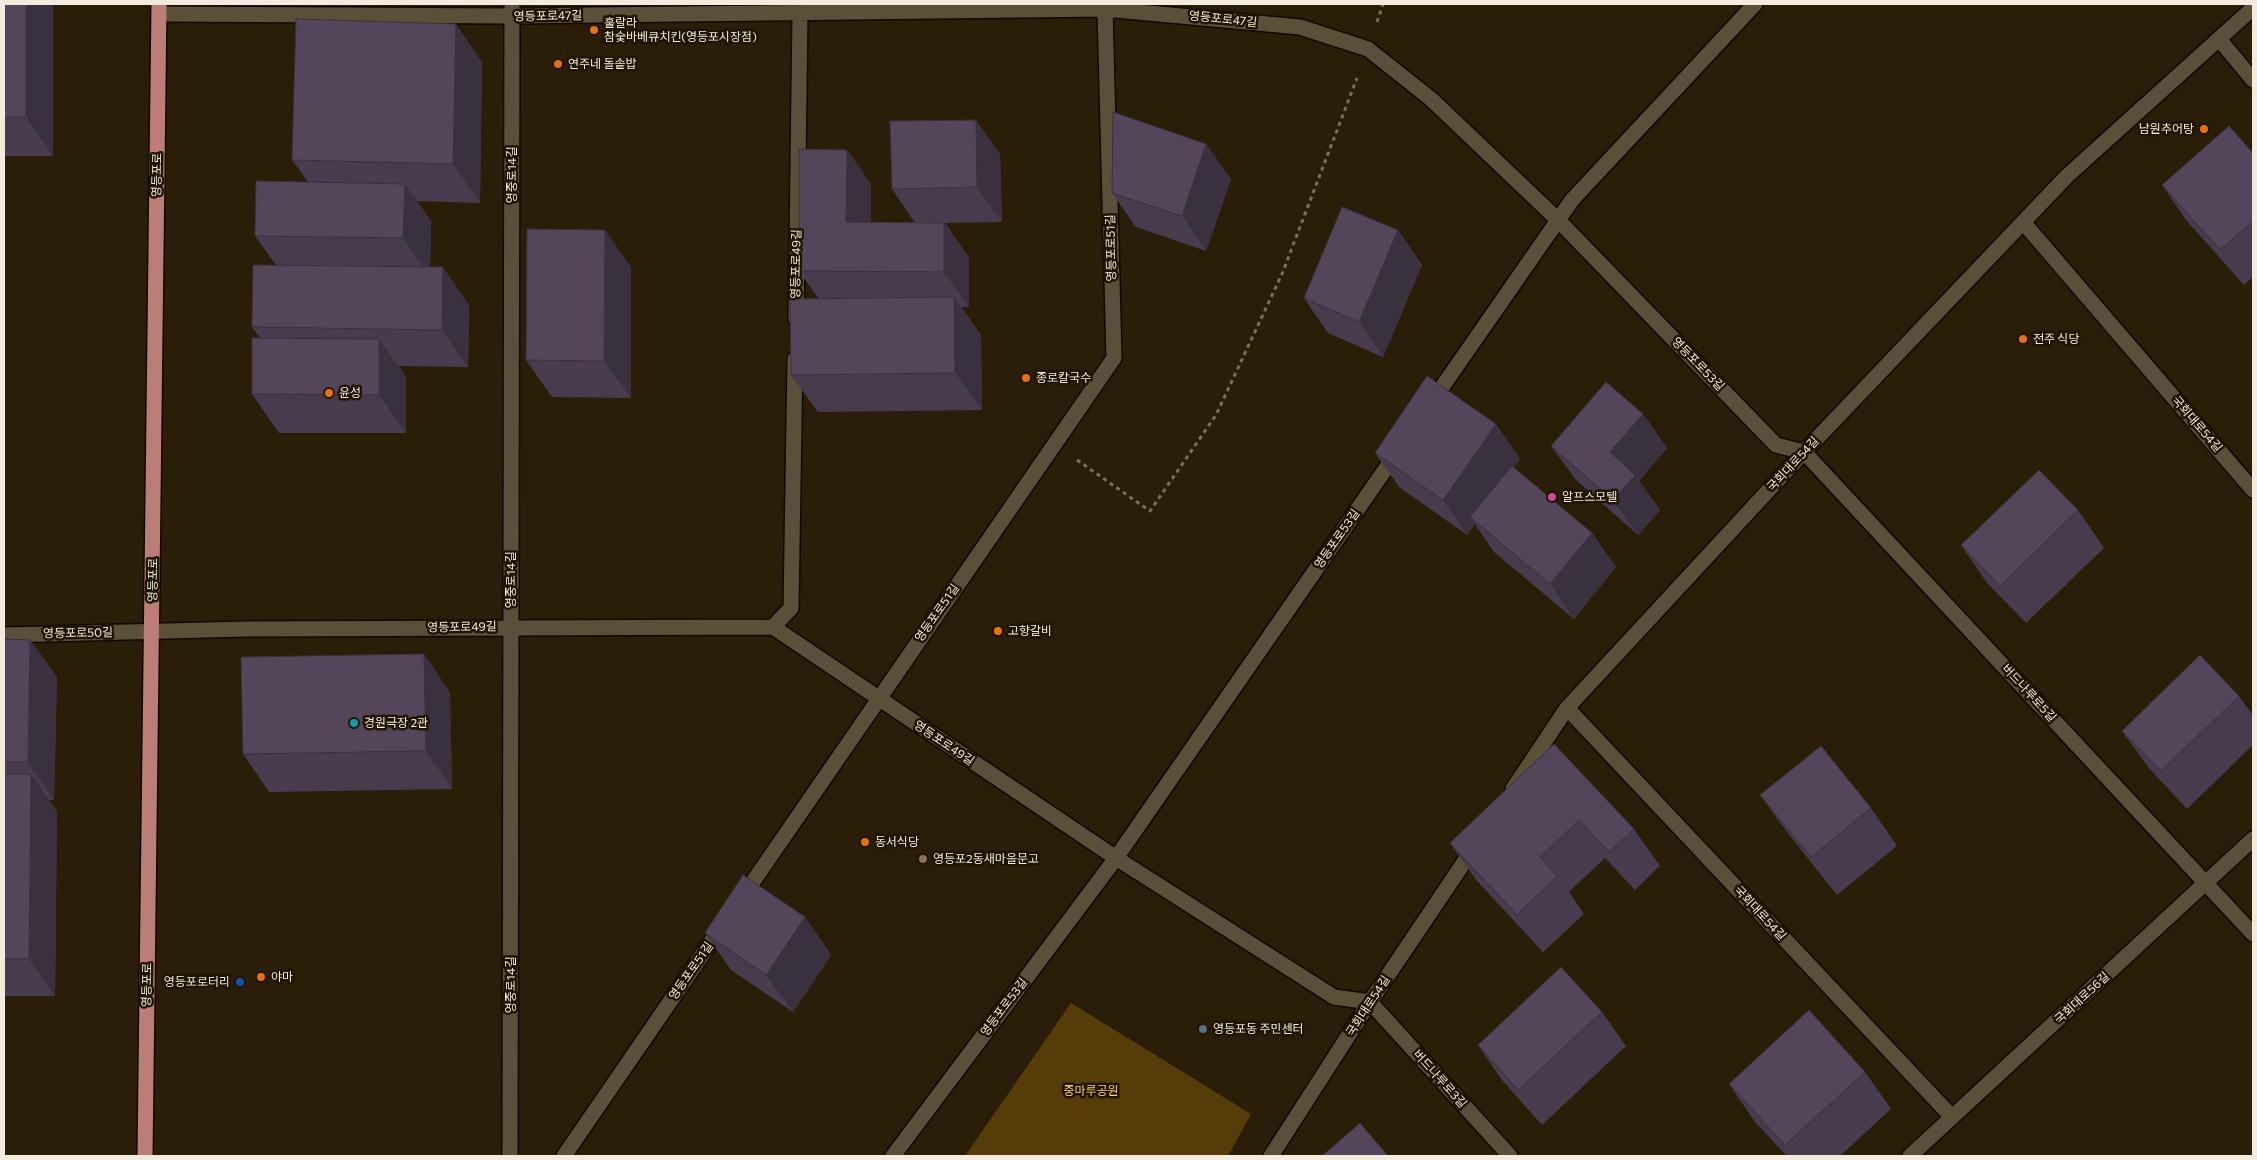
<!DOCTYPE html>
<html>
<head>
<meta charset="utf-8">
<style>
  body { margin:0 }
  #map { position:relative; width:2257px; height:1160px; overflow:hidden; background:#2a1e09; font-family:Commissioner,sans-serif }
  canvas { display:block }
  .frame { position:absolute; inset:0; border:5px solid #f2ebde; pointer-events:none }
</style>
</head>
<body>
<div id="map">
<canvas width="2257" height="1160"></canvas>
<div class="frame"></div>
</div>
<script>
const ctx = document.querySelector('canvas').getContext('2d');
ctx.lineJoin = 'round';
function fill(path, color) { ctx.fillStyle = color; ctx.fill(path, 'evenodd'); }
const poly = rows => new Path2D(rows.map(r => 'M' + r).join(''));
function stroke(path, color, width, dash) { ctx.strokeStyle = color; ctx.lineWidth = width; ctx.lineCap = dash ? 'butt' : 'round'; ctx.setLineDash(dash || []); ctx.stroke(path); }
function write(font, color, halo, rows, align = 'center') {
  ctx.font = font + ' Commissioner,"Noto Sans KR",sans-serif'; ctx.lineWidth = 5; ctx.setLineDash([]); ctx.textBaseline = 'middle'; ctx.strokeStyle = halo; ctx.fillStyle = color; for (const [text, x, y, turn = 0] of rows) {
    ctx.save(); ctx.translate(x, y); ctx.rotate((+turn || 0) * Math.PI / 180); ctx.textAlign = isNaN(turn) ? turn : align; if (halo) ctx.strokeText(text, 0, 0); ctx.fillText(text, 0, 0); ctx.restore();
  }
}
fill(poly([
  [1071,1003,1251,1114,1228,1156,965,1156]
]), '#553c08');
const minor = poly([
  [159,14,512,16,1105,9,1300,27,1368,49,1431,99,1558,220,1776,445,1804,452,2253,934],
  [2219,39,2253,80],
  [2023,222,2253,490],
  [796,319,800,13],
  [1431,403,1572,200,1755,4],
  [773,627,791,608,795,359],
  [4,635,247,629,773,627,1116,858,1334,997,1370,1002,1510,1156],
  [1567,708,1952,1117],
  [1513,789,1567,708,1804,452,2067,176,2253,8],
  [741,899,1114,358,1105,9],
  [510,1156,512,4],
  [564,1156,722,926],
  [893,1156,1116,858,1398,451],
  [1271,1156,1370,1002,1475,846],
  [1910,1156,2253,839]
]);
const major = poly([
  [145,1156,159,4]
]);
stroke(minor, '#120800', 18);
stroke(major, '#120800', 18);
stroke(poly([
  [1377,22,1383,4],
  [1077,460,1150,511,1216,415,1282,274,1357,78]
]), '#7a705e', 3, [4, 4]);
stroke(minor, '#5c4f39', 15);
stroke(major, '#ba7e77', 15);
fill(poly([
  [4,4,53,4,53,156,4,156],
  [482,62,480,203,417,201,431,221,430,267,469,305,468,367,399,366,406,377,406,433,279,433,252,394,260,338,252,327,276,265,255,236,308,182,292,160],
  [1206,144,1231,179,1206,251,1136,227,1112,193],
  [847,150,871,184,871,222,915,223,892,189,1000,154,1002,222,945,223,969,258,969,307,961,307,981,335,982,410,818,412,791,375,819,299,799,271],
  [2253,153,2253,277,2244,285,2186,220,2162,185],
  [1398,230,1422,265,1383,357,1328,333,1304,298],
  [631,267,631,398,552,397,526,360],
  [1643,414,1667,448,1639,481,1660,510,1638,535,1576,480,1551,446],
  [1496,424,1520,459,1514,468,1592,533,1616,567,1574,619,1494,552,1475,524,1467,535,1399,487,1375,453],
  [2078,510,2104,548,2026,623,1987,583,1961,545],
  [4,639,30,640,57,677,54,800,49,800,57,812,55,996,4,996],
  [450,692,452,789,269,792,243,754],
  [2239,696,2253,716,2253,745,2187,809,2149,768,2122,731],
  [1554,744,1634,829,1660,866,1635,890,1605,858,1569,892,1584,914,1543,952,1476,880,1450,843],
  [1760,795,1871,808,1897,846,1837,895,1787,832],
  [805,917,831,955,793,1012,731,970,705,933],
  [1602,1012,1626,1046,1542,1125,1502,1080,1478,1045],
  [1865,1072,1891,1109,1840,1156,1787,1156,1755,1122,1729,1084]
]), '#473c4d');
fill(poly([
  [26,4,53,4,53,156,26,117],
  [456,24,482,62,480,203,453,164],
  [976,120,1000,154,1002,222,977,187],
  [1206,144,1231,179,1206,251,1182,216],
  [847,150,871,184,871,257,846,222],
  [405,184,431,221,430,276,403,238],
  [944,223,969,258,969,307,944,272],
  [605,230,631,267,631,398,604,361],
  [1398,230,1422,265,1383,357,1359,322],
  [443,267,469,305,468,367,442,330],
  [954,297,981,335,982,410,955,373],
  [379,339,406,377,406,433,379,395],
  [1643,414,1667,448,1639,481,1660,510,1638,535,1613,500,1610,452],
  [1496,424,1520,459,1476,522,1470,517,1475,524,1467,535,1443,500],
  [1592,533,1616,567,1574,619,1550,584],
  [30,640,57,677,54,800,28,762],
  [424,654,450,692,452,789,426,751],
  [31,774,57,812,55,996,29,959],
  [805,917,831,955,793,1012,766,975]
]), '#3a313f');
const building = poly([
  [4,4,26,4,26,117,4,117,4,4],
  [296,19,456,24,453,164,292,160,296,19],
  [1113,112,1206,144,1182,216,1112,193,1113,112],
  [976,120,977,187,892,189,890,121,976,120],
  [2229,126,2253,153,2253,221,2220,250,2162,185,2229,126],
  [799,149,847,150,846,222,944,223,944,272,799,271,799,149],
  [256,181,405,184,403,238,255,236,256,181],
  [1342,207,1398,230,1359,322,1304,298,1342,207],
  [527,229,605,230,604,361,526,360,527,229],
  [253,265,443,267,442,330,252,327,253,265],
  [954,297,955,373,791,375,790,299,954,297],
  [252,338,379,339,379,395,252,394,252,338],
  [1427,376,1496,424,1443,500,1375,453,1427,376],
  [1606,382,1643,414,1610,452,1635,475,1613,500,1551,446,1606,382],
  [1512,466,1592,533,1550,584,1470,517,1512,466],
  [2039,470,2078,510,2000,586,1961,545,2039,470],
  [4,639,30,640,28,762,4,762,4,639],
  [424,654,426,751,243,754,241,657,424,654],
  [2200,655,2239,696,2161,771,2122,731,2200,655],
  [1554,744,1634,829,1609,852,1579,820,1540,857,1557,876,1517,915,1450,843,1554,744],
  [1821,746,1871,808,1811,857,1760,795,1821,746],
  [4,774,31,774,29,959,4,959,4,774],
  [743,875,805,917,766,975,705,933,743,875],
  [1561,967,1602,1012,1518,1090,1478,1045,1561,967],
  [1809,1010,1865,1072,1785,1145,1729,1084,1809,1010],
  [1360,1123,1388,1156,1322,1156,1360,1123]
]);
fill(building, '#53465a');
stroke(building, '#3a313f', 1);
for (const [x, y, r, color] of [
  [594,30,5,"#e8710a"],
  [558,64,5,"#e8710a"],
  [2204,129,5,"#e8710a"],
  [2023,339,5,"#e8710a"],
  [1026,378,5,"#e8710a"],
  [329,393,5,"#e8710a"],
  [1552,497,5,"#d1479c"],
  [998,631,5,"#e8710a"],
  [354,723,5,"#0f9aa8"],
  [865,842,5,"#e8710a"],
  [923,859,5,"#8d6e63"],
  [261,977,5,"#e8710a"],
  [240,982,5,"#1a4fb4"],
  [1203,1029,5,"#5c6f8a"]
]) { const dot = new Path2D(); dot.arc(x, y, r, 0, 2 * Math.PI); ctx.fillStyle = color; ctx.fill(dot); stroke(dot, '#201502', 2); }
write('12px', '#f2ebde', '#201502', [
  ["영등포로47길",548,16,-1],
  ["영등포로47길",1223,19,6],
  ["영등포로",157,175,-89],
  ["영중로14길",512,175,-90],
  ["영등포로51길",1111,248,-91],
  ["영등포로49길",796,264,-89],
  ["영등포로53길",1698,364,46],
  ["국회대로54길",2197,424,49],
  ["국회대로54길",1793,464,-47],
  ["영등포로53길",1337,539,-55],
  ["영등포로",153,580,-89],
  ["영중로14길",511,580,-90],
  ["영등포로51길",937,613,-55],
  ["영등포로49길",462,627,-1],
  ["영등포로50길",78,633,-1],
  ["버드나루로5길",2029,693,47],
  ["영등포로49길",944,743,34],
  ["국회대로54길",1760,913,47],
  ["영등포로51길",691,971,-55],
  ["영등포로",147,985,-89],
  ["영중로14길",511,985,-90],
  ["국회대로56길",2082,998,-43],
  ["국회대로54길",1368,1006,-57],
  ["영등포로53길",1004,1007,-53],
  ["버드나루로3길",1440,1079,48]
]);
write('12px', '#f2ebde', '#201502', [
  ["훌랄라",604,23],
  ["참숯바베큐치킨(영등포시장점)",604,37],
  ["연주네 돌솥밥",568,64],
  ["남원추어탕",2194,129,"right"],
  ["전주 식당",2033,339],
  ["종로칼국수",1036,378],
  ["윤성",339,393],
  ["알프스모텔",1562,497],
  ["고향갈비",1008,631],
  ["경원극장 2관",364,723],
  ["동서식당",875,842],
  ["영등포2동새마을문고",933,859],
  ["야마",271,977],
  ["영등포로터리",230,982,"right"],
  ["영등포동 주민센터",1213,1029]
], 'left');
write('12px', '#fbcb73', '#201502', [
  ["중마루공원",1091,1091]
]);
</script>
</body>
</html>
